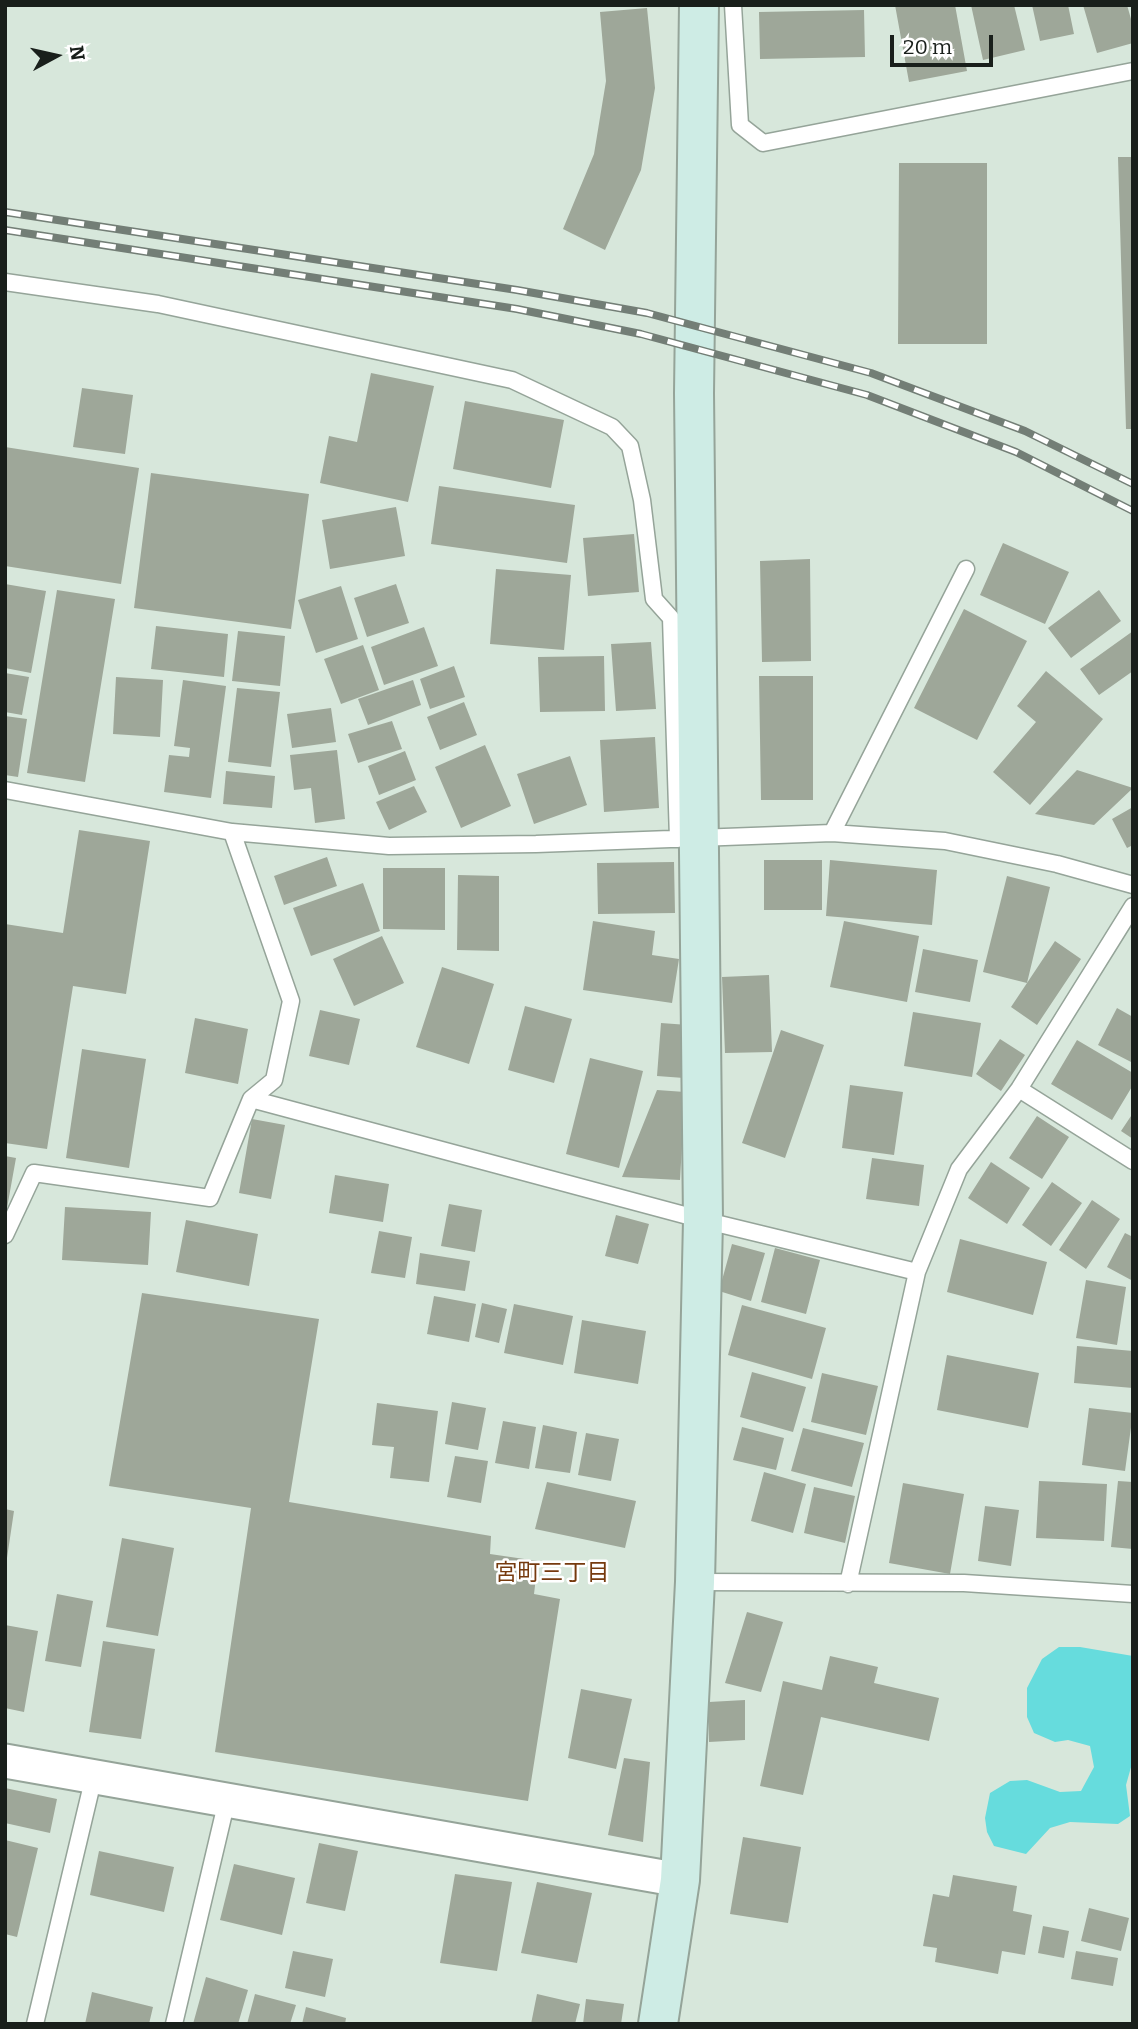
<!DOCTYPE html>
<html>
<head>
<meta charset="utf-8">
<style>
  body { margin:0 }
  #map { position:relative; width:1138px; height:2029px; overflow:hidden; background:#d7e7db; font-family:Bitter,serif }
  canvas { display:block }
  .frame { position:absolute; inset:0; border:7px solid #191f1b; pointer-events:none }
  .north { position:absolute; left:21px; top:21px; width:70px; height:70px; -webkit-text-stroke:5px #fff; paint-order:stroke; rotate:82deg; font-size:19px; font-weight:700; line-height:28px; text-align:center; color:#191f1b }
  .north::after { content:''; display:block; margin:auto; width:24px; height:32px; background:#191f1b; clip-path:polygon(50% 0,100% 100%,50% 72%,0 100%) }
  .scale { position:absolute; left:890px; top:35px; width:103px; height:32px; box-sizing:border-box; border:4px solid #191f1b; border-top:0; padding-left:9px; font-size:21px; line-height:24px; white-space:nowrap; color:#191f1b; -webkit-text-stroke:5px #fff; paint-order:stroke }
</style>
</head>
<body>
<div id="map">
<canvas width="1138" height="2029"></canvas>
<div class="frame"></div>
<div class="north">N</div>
<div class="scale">20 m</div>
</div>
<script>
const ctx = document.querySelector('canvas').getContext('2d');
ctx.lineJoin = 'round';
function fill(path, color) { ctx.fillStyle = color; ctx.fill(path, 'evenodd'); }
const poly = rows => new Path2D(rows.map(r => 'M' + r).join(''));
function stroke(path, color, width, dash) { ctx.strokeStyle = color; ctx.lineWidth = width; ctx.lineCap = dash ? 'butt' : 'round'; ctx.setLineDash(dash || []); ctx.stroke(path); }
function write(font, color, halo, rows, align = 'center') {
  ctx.font = font + ' Bitter,"Noto Sans JP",serif'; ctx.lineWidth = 5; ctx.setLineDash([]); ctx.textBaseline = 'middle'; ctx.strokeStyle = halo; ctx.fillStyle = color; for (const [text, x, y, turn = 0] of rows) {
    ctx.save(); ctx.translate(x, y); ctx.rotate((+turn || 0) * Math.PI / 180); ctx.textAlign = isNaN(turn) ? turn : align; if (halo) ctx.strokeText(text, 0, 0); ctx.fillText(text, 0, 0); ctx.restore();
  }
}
fill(poly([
  [1059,1647,1080,1647,1133,1656,1133,1760,1126,1785,1130,1816,1118,1824,1070,1822,1050,1828,1026,1854,994,1846,987,1832,985,1818,990,1793,1010,1781,1027,1780,1060,1792,1081,1791,1094,1767,1090,1746,1068,1740,1055,1742,1034,1733,1027,1717,1027,1688,1042,1659]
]), '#66dcdd');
fill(poly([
  [895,5,955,5,967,71,909,82],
  [971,5,1014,5,1025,50,983,60],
  [1032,5,1068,5,1074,34,1040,41],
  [1083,5,1127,5,1133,26,1133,43,1097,53],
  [647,8,655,88,641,170,605,250,563,229,594,154,606,81,600,12],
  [864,10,865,57,760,59,759,12],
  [1118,157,1133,157,1133,429,1126,429],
  [899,163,987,163,987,344,898,344],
  [371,373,434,386,408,502,320,483,329,436,357,442],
  [82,388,133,395,125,454,73,447],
  [465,401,564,420,551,488,453,469],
  [5,447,139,468,121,584,5,566],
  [151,473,309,494,291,629,134,608],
  [439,486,575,505,567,563,431,544],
  [396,507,405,556,330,569,322,520],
  [634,534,639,592,588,596,583,538],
  [1003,543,1069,572,1045,624,980,595],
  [810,559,811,661,762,662,760,561],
  [496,569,571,575,564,650,490,644],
  [5,584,46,591,31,673,5,668],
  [396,584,409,623,367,637,354,598],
  [341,586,358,639,316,653,298,600],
  [57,590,115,599,85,782,27,773],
  [1099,590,1121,621,1071,658,1048,628],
  [964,609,1027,641,977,740,914,708],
  [156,626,228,634,224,677,151,669],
  [424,627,438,666,384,685,371,647],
  [238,631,285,636,280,686,232,681],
  [1133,631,1133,671,1099,695,1080,669],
  [651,642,656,709,616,711,611,644],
  [363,645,379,690,341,704,324,659],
  [604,656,605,711,540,712,538,657],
  [454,666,465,697,430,709,420,679],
  [1046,671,1103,719,1030,805,993,772,1036,722,1017,706],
  [5,673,29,677,22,715,5,712],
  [759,676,813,676,813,800,761,800],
  [116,677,163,680,160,737,113,734],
  [183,680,226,686,211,798,164,792,169,755,189,757,190,748,174,746],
  [413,680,421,705,368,725,358,699],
  [237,688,280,692,271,767,228,762],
  [464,702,477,735,440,750,427,717],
  [331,708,336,742,292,748,287,714],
  [5,716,27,719,18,777,5,775],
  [392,721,402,749,358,763,348,734],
  [655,737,659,808,604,812,600,740],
  [485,745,511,806,461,828,435,767],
  [337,750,345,819,315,823,311,788,294,790,290,755],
  [405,751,416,780,379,795,368,766],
  [570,756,587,805,534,824,517,774],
  [1077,770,1133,788,1094,825,1035,814],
  [226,771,275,776,272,808,223,804],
  [414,786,427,812,389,830,376,802],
  [1133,807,1133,845,1127,848,1112,819],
  [79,830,150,841,126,994,73,986,47,1149,5,1143,5,924,63,933],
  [327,857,337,886,284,905,274,876],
  [764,860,822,860,822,910,764,910],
  [830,860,937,870,932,925,826,916],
  [674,862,675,913,598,914,597,863],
  [383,868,445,868,445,930,383,929],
  [458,875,499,876,499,951,457,950],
  [1007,876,1050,887,1027,983,983,972],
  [363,883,380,931,311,956,293,908],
  [593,921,655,931,652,955,679,959,672,1003,583,990],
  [844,921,919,936,907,1002,830,987],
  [382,936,404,983,354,1006,333,959],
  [1055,941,1081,959,1037,1025,1011,1007],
  [923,949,978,960,970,1002,915,992],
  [442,967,494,984,469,1064,416,1047],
  [769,975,772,1052,725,1053,722,977],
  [525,1006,572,1019,554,1083,508,1070],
  [1117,1008,1133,1017,1133,1063,1098,1045],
  [320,1010,360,1019,349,1065,309,1056],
  [913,1012,981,1023,972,1077,904,1066],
  [195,1018,248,1029,238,1084,185,1073],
  [661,1023,688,1025,684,1078,657,1076],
  [781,1030,824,1045,785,1158,742,1143],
  [1000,1039,1025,1055,1001,1091,976,1074],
  [1077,1040,1133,1073,1133,1085,1112,1120,1051,1084],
  [82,1049,146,1059,129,1168,66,1158],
  [590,1058,643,1071,619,1168,566,1154],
  [850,1085,903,1092,894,1155,842,1148],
  [657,1090,685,1092,680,1180,622,1177],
  [1133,1113,1133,1139,1121,1131],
  [1037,1116,1069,1137,1042,1179,1009,1158],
  [252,1119,285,1125,271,1199,239,1193],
  [5,1156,16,1158,7,1208,5,1208],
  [872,1158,924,1165,919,1206,866,1199],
  [991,1162,1030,1188,1007,1224,968,1198],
  [335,1175,389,1184,383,1222,329,1213],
  [1052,1182,1082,1203,1051,1246,1022,1225],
  [1092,1200,1120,1219,1086,1269,1059,1250],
  [449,1204,482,1210,475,1252,441,1246],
  [65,1207,151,1212,148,1265,62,1260],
  [616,1215,649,1224,638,1264,605,1256],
  [186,1220,258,1234,249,1286,176,1272],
  [379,1231,412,1237,405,1278,371,1273],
  [1125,1233,1133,1237,1133,1281,1107,1267],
  [960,1239,1047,1262,1033,1315,947,1292],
  [732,1244,765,1253,751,1301,719,1291],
  [775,1248,820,1260,806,1314,761,1302],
  [420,1253,470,1261,465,1291,416,1284],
  [1086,1280,1126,1287,1117,1345,1076,1338],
  [142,1293,319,1319,289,1502,491,1536,490,1554,538,1561,534,1594,560,1599,528,1801,215,1752,251,1508,109,1486],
  [434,1296,476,1304,469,1342,427,1334],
  [482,1303,507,1309,499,1343,475,1337],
  [514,1304,573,1316,563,1365,504,1353],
  [742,1305,826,1328,812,1379,728,1355],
  [582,1320,646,1331,638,1384,574,1373],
  [1077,1346,1133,1351,1133,1388,1074,1383],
  [947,1355,1039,1373,1028,1428,937,1410],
  [752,1372,806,1387,793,1432,740,1417],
  [822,1373,878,1386,866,1435,811,1422],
  [452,1402,486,1408,478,1450,445,1444],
  [377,1403,438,1411,429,1482,390,1478,394,1447,372,1445],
  [1089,1408,1133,1413,1125,1471,1082,1465],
  [503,1421,536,1427,529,1469,495,1463],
  [543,1425,577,1432,570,1473,535,1468],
  [742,1427,784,1438,776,1470,733,1460],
  [803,1428,864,1443,852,1487,791,1471],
  [586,1433,619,1439,611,1481,578,1475],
  [455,1456,488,1461,481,1503,447,1497],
  [764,1472,806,1484,793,1533,751,1521],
  [1039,1481,1107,1484,1104,1541,1036,1538],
  [1118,1481,1133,1482,1133,1549,1111,1547],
  [547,1482,636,1501,625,1548,535,1529],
  [903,1483,964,1494,950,1574,889,1563],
  [814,1487,855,1496,845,1543,804,1533],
  [985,1506,1019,1510,1011,1566,978,1561],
  [5,1509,14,1511,7,1558,5,1558],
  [122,1538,174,1548,158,1636,106,1627],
  [57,1594,93,1601,81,1667,45,1661],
  [747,1612,783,1622,761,1692,725,1683],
  [5,1625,38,1631,24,1712,5,1708],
  [103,1641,155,1649,141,1739,89,1732],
  [830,1656,878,1667,874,1683,939,1698,929,1741,821,1717,803,1795,760,1786,783,1681,822,1690],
  [581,1689,632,1699,616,1769,568,1758],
  [745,1700,745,1740,709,1742,709,1702],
  [624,1758,650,1762,643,1842,608,1835],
  [5,1788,57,1799,50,1833,5,1823],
  [743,1837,801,1847,788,1923,730,1914],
  [5,1840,38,1848,17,1937,5,1934],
  [319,1843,358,1851,345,1911,306,1903],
  [99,1851,174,1867,164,1912,90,1895],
  [234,1864,295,1878,282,1935,220,1920],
  [455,1874,512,1882,497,1971,440,1963],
  [953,1875,1017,1886,1013,1911,1032,1915,1025,1955,1002,1951,998,1974,935,1962,937,1948,923,1946,933,1894,949,1897],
  [537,1882,592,1893,577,1963,521,1953],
  [1089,1908,1129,1918,1121,1951,1081,1941],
  [1043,1926,1069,1931,1064,1958,1038,1953],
  [293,1951,333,1959,325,1997,285,1988],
  [1076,1951,1118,1958,1113,1986,1071,1979],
  [206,1977,248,1990,238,2024,193,2024],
  [92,1992,153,2007,149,2024,85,2024],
  [255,1994,296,2005,290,2024,247,2024],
  [537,1994,580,2004,575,2024,531,2024],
  [586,1999,624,2004,621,2024,583,2024],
  [306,2007,346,2018,345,2024,302,2024]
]), '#9ea799');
const lane = poly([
  [733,5,740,125,763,143,1133,71],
  [5,282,158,304,512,380,612,427,630,446,642,500,654,599,671,618,678,839],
  [5,790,232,832,389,846,536,844,832,833,945,841,1057,864,1133,885],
  [832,833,966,569],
  [1019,1089,1133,1161],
  [251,1099,703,1220,917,1272],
  [5,1235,34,1173,210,1198,251,1099,274,1080,291,1001,232,832],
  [695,1582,964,1583,1133,1594],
  [848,1584,917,1272,959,1169,1019,1089,1133,906],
  [35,2024,94,1776],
  [174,2024,227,1800]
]);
const street = poly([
  [5,1761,680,1880]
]);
const secondary = poly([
  [658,2024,680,1880,695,1582,703,1220,694,393,699,5]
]);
stroke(lane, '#95a499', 19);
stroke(street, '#95a499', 37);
stroke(secondary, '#95a499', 42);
stroke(lane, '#fff', 16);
stroke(street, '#fff', 33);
stroke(secondary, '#ceece5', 38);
const rail = poly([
  [5,212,517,290,647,313,871,373,1025,431,1133,484],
  [5,230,517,309,641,334,867,395,1016,452,1133,511]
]);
stroke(rail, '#737e76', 8);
stroke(rail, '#fff', 5, [16]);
write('23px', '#763a0e', '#fff', [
  ["宮町三丁目",552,1574]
]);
</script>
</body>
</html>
